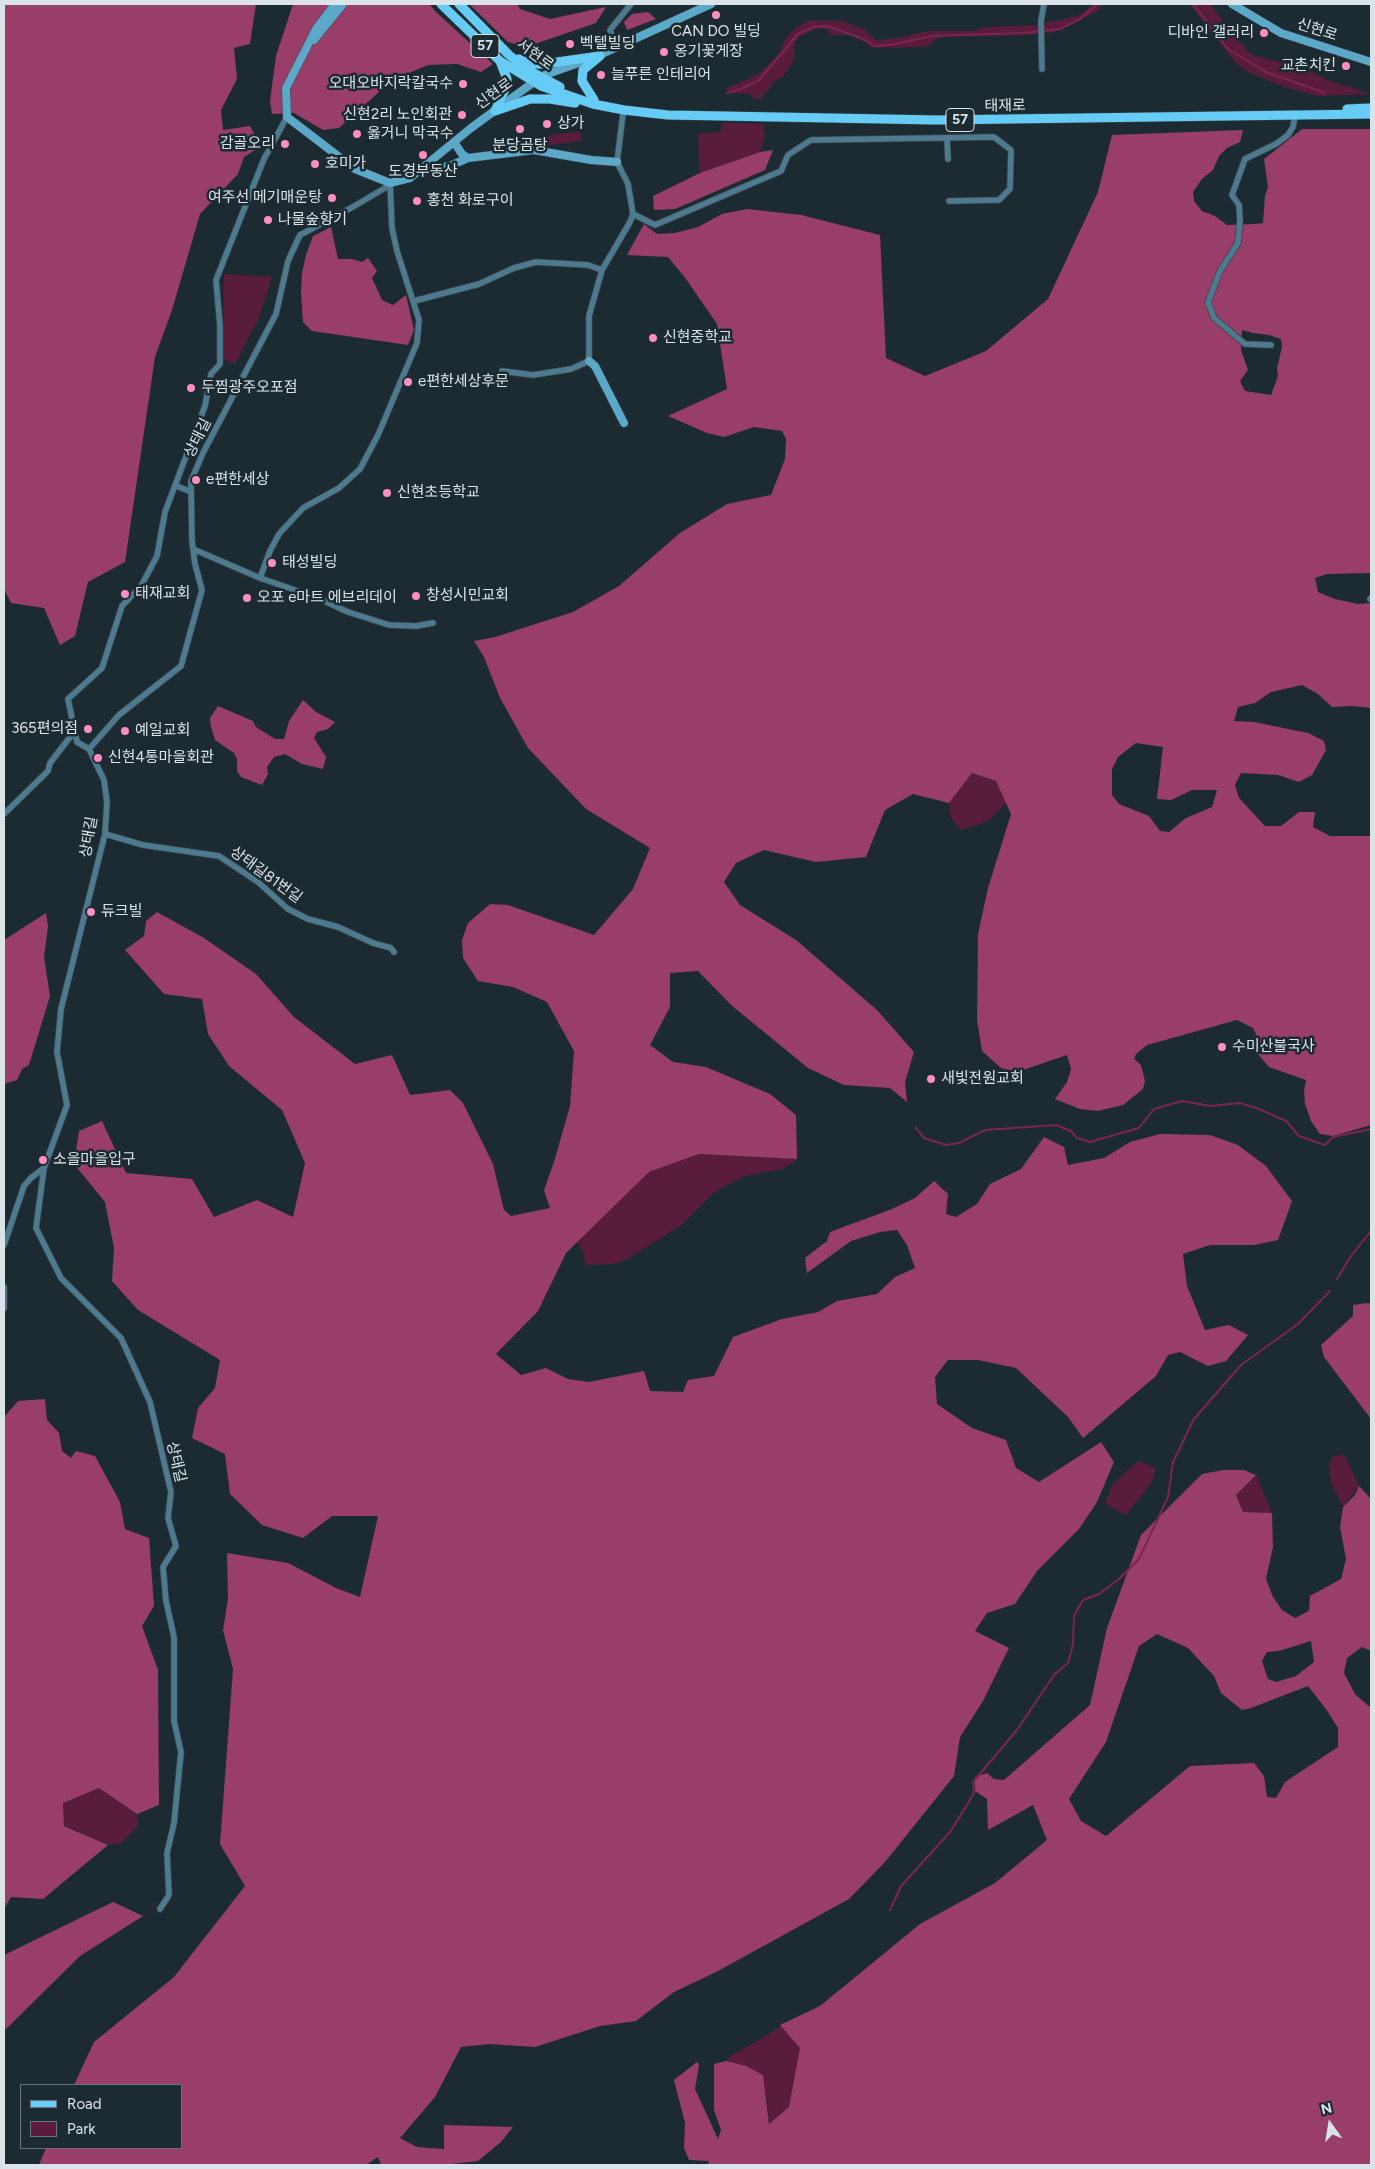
<!DOCTYPE html>
<html>
<head>
<meta charset="utf-8">
<style>
  body { margin:0 }
  #map { position:relative; width:1375px; height:2169px; overflow:hidden; background:#1c2b32; font-family:Figtree,sans-serif }
  canvas { display:block }
  .frame { position:absolute; inset:0; border:5px solid #dae3e8; pointer-events:none }
  .legend { position:absolute; left:20px; top:2084px; width:162px; height:65px; box-sizing:border-box; background:#1c2b32; border:1px solid #68757b; margin:0; padding:6px 9px; list-style:none; font-size:15px; color:#dae3e8 }
  .legend li { display:flex; align-items:center; gap:10px; height:25px }
  .legend b { width:25px; border:1px solid #68757b }
  .north { position:absolute; left:1305px; top:2099px; width:50px; height:50px; -webkit-text-stroke:4px #1c2b32; paint-order:stroke; rotate:347deg; font-size:14px; font-weight:700; line-height:20px; text-align:center; color:#dae3e8 }
  .north::after { content:''; display:block; margin:auto; width:18px; height:22px; background:#dae3e8; clip-path:polygon(50% 0,100% 100%,50% 72%,0 100%) }
</style>
</head>
<body>
<div id="map">
<canvas width="1375" height="2169"></canvas>
<div class="frame"></div>
<ul class="legend">
<li><b style="height:6px;background:#67ccf5"></b>Road</li>
<li><b style="height:14px;background:#591d3b"></b>Park</li>
</ul>
<div class="north">N</div>
</div>
<script>
const ctx = document.querySelector('canvas').getContext('2d');
ctx.lineJoin = 'round';
function fill(path, color) { ctx.fillStyle = color; ctx.fill(path, 'evenodd'); }
const poly = rows => new Path2D(rows.map(r => 'M' + r).join(''));
function stroke(path, color, width, dash) { ctx.strokeStyle = color; ctx.lineWidth = width; ctx.lineCap = dash ? 'butt' : 'round'; ctx.setLineDash(dash || []); ctx.stroke(path); }
function write(font, color, halo, rows, align = 'center') {
  ctx.font = font + ' Figtree,"Noto Sans KR",sans-serif'; ctx.lineWidth = 5; ctx.setLineDash([]); ctx.textBaseline = 'middle'; ctx.strokeStyle = halo; ctx.fillStyle = color; for (const [text, x, y, turn = 0] of rows) {
    ctx.save(); ctx.translate(x, y); ctx.rotate((+turn || 0) * Math.PI / 180); ctx.textAlign = isNaN(turn) ? turn : align; if (halo) ctx.strokeText(text, 0, 0); ctx.fillText(text, 0, 0); ctx.restore();
  }
}
fill(poly([
  [1094,4,1103,4,1096,12,1072,24,1053,32,1030,35,939,37,926,47,871,48,866,42,850,35,831,35,827,29,815,29,799,37,795,42,793,62,782,78,777,79,760,99,753,98,751,94,729,93,727,88,759,74,779,54,786,38,798,26,809,20,842,21,864,29,876,40,893,39,927,31,974,31,985,27,1034,25,1055,21,1080,15],
  [1190,4,1211,4,1223,22,1252,55,1304,68,1327,80,1371,94,1317,96,1285,87,1250,73,1237,64,1214,36],
  [722,123,763,124,765,136,760,152,700,173,698,134,720,132],
  [580,131,582,141,548,145,547,136],
  [224,274,272,277,258,320,235,364,223,359],
  [972,773,996,781,1006,803,988,821,961,830,951,818,949,803],
  [699,1154,797,1159,783,1169,744,1176,713,1193,680,1226,627,1259,614,1264,585,1265,584,1252,577,1242,649,1172],
  [1344,1455,1359,1486,1343,1507,1331,1482,1329,1463,1333,1456],
  [1138,1461,1156,1468,1151,1483,1126,1515,1105,1504,1112,1485],
  [1256,1475,1272,1513,1243,1512,1236,1495],
  [99,1788,137,1814,138,1826,121,1843,108,1845,64,1825,63,1803],
  [780,2025,801,2048,789,2107,769,2124,767,2098,726,2061,731,2056,779,2028]
]), '#591d3b');
fill(poly([
  [4,4,256,4,250,44,234,48,237,79,221,110,223,130,250,126,261,146,244,157,238,174,200,214,172,310,155,357,125,562,88,582,75,636,60,645,44,608,11,603,4,589],
  [293,4,429,4,437,13,493,64,481,72,457,64,428,65,402,76,379,92,339,128,323,130,294,113,272,114,270,101,276,56],
  [469,4,517,4,520,9,550,19,606,7,596,23,526,47,508,42],
  [648,12,656,19,627,30,624,22,632,14],
  [1302,129,1371,129,1371,573,1327,574,1315,578,1318,592,1335,599,1358,604,1371,603,1371,708,1352,706,1332,707,1318,694,1302,685,1271,692,1255,703,1238,707,1234,721,1254,722,1308,733,1324,741,1326,750,1312,775,1299,782,1278,775,1241,773,1235,785,1239,798,1265,826,1281,826,1299,812,1315,812,1313,827,1330,836,1371,836,1371,1125,1333,1136,1320,1134,1311,1121,1305,1104,1304,1091,1306,1080,1269,1067,1252,1047,1256,1034,1253,1028,1237,1020,1147,1045,1136,1054,1134,1059,1141,1065,1145,1081,1143,1089,1123,1105,1098,1111,1080,1109,1055,1099,1067,1082,1071,1069,1067,1055,1017,1072,1001,1068,982,1051,977,1020,978,934,988,888,1011,814,996,781,972,773,949,803,913,794,885,810,866,857,816,862,764,850,736,863,724,882,740,905,796,940,877,1010,914,1052,905,1082,907,1102,890,1088,844,1085,808,1068,731,1005,698,971,670,973,670,1007,650,1045,673,1062,706,1067,770,1094,796,1115,797,1159,699,1154,649,1172,566,1253,538,1311,496,1354,521,1375,546,1368,568,1379,589,1382,644,1371,650,1391,683,1392,688,1380,714,1376,733,1337,782,1319,818,1312,837,1301,877,1294,895,1277,915,1268,907,1245,897,1230,880,1232,851,1241,807,1273,805,1258,827,1241,830,1232,892,1209,915,1198,934,1181,948,1194,946,1214,956,1217,977,1204,990,1184,1021,1169,1044,1137,1064,1147,1068,1165,1104,1158,1130,1142,1160,1134,1210,1135,1238,1145,1266,1166,1292,1201,1278,1240,1254,1245,1210,1245,1183,1254,1187,1286,1205,1330,1229,1325,1248,1335,1226,1361,1208,1366,1180,1352,1168,1355,1156,1376,1083,1438,1068,1417,1016,1368,978,1360,948,1360,935,1377,937,1404,972,1428,1006,1440,1016,1468,1039,1482,1101,1442,1114,1462,1097,1502,1079,1529,1037,1571,1015,1604,987,1613,975,1631,1009,1648,983,1701,960,1737,954,1776,885,1862,849,1899,718,1971,674,1992,636,2021,600,2026,535,2047,489,2044,461,2047,435,2097,400,2138,417,2147,444,2149,444,2125,513,2127,501,2142,478,2161,443,2165,381,2165,378,2157,366,2165,39,2165,46,2148,181,2148,181,2085,74,2085,94,2042,174,1977,245,1886,220,1844,233,1669,223,1630,228,1599,227,1553,288,1563,336,1588,360,1597,378,1516,332,1516,303,1538,262,1525,230,1494,225,1454,192,1438,198,1408,215,1388,220,1360,138,1310,112,1281,114,1248,105,1202,74,1164,79,1131,102,1121,126,1173,192,1179,214,1217,257,1200,293,1217,305,1163,282,1110,229,1066,208,1034,202,999,164,994,125,950,144,936,146,921,157,912,204,938,256,974,294,1017,355,1064,392,1055,410,1095,450,1090,463,1103,493,1164,504,1210,511,1216,550,1208,544,1190,554,1162,570,1106,574,1051,547,1002,513,987,478,981,463,958,462,940,468,923,490,904,508,905,594,935,633,889,650,848,586,809,528,748,500,698,484,657,474,641,495,637,573,612,619,586,680,533,727,504,771,495,785,459,786,439,782,431,754,427,724,437,707,433,668,416,727,389,717,324,686,279,668,257,627,255,644,224,657,234,675,233,698,227,722,214,747,209,801,215,880,235,886,358,925,376,986,351,1048,299,1098,192,1112,135,1243,130,1240,142,1227,148,1219,156,1213,170,1202,179,1193,192,1194,201,1202,211,1215,216,1227,225,1255,224,1263,223,1265,196,1268,187,1264,159],
  [1242,330,1253,333,1269,335,1281,339,1282,347,1277,368,1278,376,1271,395,1245,391,1240,381,1248,370,1241,350],
  [1136,743,1163,747,1157,799,1171,800,1192,790,1217,790,1212,807,1186,818,1169,832,1160,831,1149,816,1119,804,1112,795,1112,769,1118,757],
  [773,150,765,170,675,209,654,210,653,196,700,173,760,152],
  [331,227,338,259,352,259,362,262,368,258,377,271,372,278,382,300,393,305,406,295,414,330,408,345,312,331,303,322,301,293,302,273,306,255,313,236],
  [303,700,316,712,335,722,328,729,317,732,314,738,326,757,323,769,302,764,285,754,274,757,267,767,268,774,262,785,241,777,237,771,237,759,234,753,215,740,211,727,210,718,218,706,253,721,256,727,275,739,284,739,289,721],
  [46,913,48,926,44,957,50,996,29,1065,22,1069,17,1080,4,1084,4,940],
  [1367,1303,1371,1304,1371,1419,1324,1357,1321,1345,1353,1316,1353,1305],
  [45,1399,47,1420,59,1433,62,1451,71,1458,76,1451,95,1456,120,1502,125,1529,149,1538,154,1606,142,1626,158,1670,159,1805,137,1814,99,1788,63,1803,64,1826,108,1845,43,1899,11,1897,4,1909,4,1417,18,1401],
  [1223,1470,1244,1470,1256,1475,1236,1495,1243,1512,1272,1513,1273,1547,1266,1579,1273,1597,1282,1610,1295,1618,1309,1611,1310,1596,1341,1579,1346,1559,1340,1527,1343,1507,1355,1495,1359,1486,1371,1499,1371,1651,1362,1647,1347,1658,1344,1673,1355,1694,1371,1708,1371,2165,708,2165,709,2161,689,2160,684,2148,685,2123,674,2080,697,2062,699,2065,695,2089,718,2139,721,2130,714,2110,714,2064,726,2061,746,2066,763,2075,769,2124,789,2107,800,2048,780,2025,820,2006,920,1924,995,1883,1047,1840,1033,1805,988,1830,987,1799,975,1791,975,1777,987,1773,994,1779,1004,1780,1090,1705,1107,1628,1141,1535,1202,1474],
  [1157,1634,1188,1648,1214,1676,1221,1693,1242,1710,1251,1708,1308,1686,1326,1709,1338,1728,1338,1747,1285,1782,1276,1798,1267,1797,1264,1776,1254,1763,1190,1766,1106,1836,1081,1821,1069,1799,1106,1742,1139,1646],
  [1311,1641,1314,1662,1296,1676,1276,1682,1268,1679,1262,1661,1267,1652,1279,1651],
  [113,1902,143,1916,80,1956,4,2031,4,1955]
]), '#983e69');
stroke(poly([
  [1193,4,1228,49,1266,72,1325,93],
  [727,93,743,88,759,80,798,34,813,27,827,26,861,38,875,46,890,45,932,36,1023,33,1060,29,1080,19,1097,4],
  [916,1128,924,1138,946,1145,959,1143,985,1130,1056,1125,1071,1131,1077,1138,1090,1142,1139,1128,1154,1109,1182,1101,1211,1106,1240,1103,1259,1109,1286,1121,1299,1136,1325,1145,1333,1137,1371,1129],
  [1337,1279,1351,1256,1371,1231],
  [890,1910,901,1886,951,1831,974,1793,973,1782,1017,1730,1054,1675,1068,1663,1073,1644,1074,1616,1083,1600,1099,1594,1119,1579,1139,1559,1168,1497,1173,1462,1194,1419,1241,1365,1298,1324,1330,1291]
]), '#7d2552', 2);
const street = poly([
  [617,48,610,30,631,4],
  [1042,69,1041,21,1044,4],
  [947,138,948,159],
  [633,214,655,225,781,171,788,155,811,140,994,137,1011,150,1010,189,999,200,949,201],
  [414,301,479,284,514,268,536,262,588,265,602,270],
  [1271,345,1245,344,1214,318,1208,302,1220,271,1238,243,1240,220,1239,205,1232,195,1245,159,1276,144,1288,135,1293,127,1295,116],
  [502,371,533,375,571,369,589,361,589,316,602,270,630,222,633,214,628,184,617,162,623,114],
  [177,486,191,492],
  [193,549,260,578,318,598,348,612,389,625,416,626,433,623],
  [260,578,270,551,279,534,303,508,339,488,360,469,378,435,417,343,419,320,397,251,392,228,390,183],
  [1370,599,1371,598],
  [89,749,77,742,68,699,102,668,122,606,141,586,157,556,165,512,205,406,211,374,220,364,220,326,216,280,264,159,287,117],
  [4,814,48,771,50,763,74,732],
  [105,834,143,845,219,856,258,882,288,909,308,919,338,927,373,943,391,948,394,952],
  [44,1168,36,1228,61,1278,121,1338,150,1402,171,1492,168,1518,176,1546,163,1567,166,1601,174,1637,174,1721,181,1752,174,1823,167,1853,169,1895,160,1909],
  [4,1245,24,1186,31,1178,44,1168,67,1105,57,1052,61,1009,105,834,107,802,104,780,89,749,119,715,181,666,202,590,195,564,192,541,191,481,203,453,276,314,288,261,300,235,351,208,385,188,390,183],
  [4,1287,4,1308]
]);
const secondary = poly([
  [335,4,316,29,286,88,287,117,355,169,390,183,410,178,471,128,542,76,584,61],
  [1232,4,1281,33,1371,62],
  [314,40,343,4],
  [595,57,711,4],
  [454,142,462,154,468,158],
  [422,170,450,166,468,158,534,150,591,160,617,162],
  [589,361,595,366,624,423]
]);
const primary = poly([
  [441,4,500,61,541,86,593,104,624,110,668,115,937,120,1371,114],
  [459,4,509,55,528,70,560,87],
  [519,59,531,64,543,64,600,56],
  [594,100,582,81,583,70,600,56],
  [1347,109,1371,108],
  [495,111,530,99,550,99,575,103],
  [495,111,507,85,507,79,500,61]
]);
stroke(street, '#3a484f', 7);
stroke(secondary, '#3a484f', 9);
stroke(primary, '#3a484f', 10);
stroke(street, '#4d7a8e', 5.5);
stroke(secondary, '#5ca8c8', 8);
stroke(primary, '#67ccf5', 9);
for (const [x, y, r, color] of [
  [716,15,5,"#fd8ec0"],
  [1264,33,5,"#fd8ec0"],
  [570,44,5,"#fd8ec0"],
  [664,52,5,"#fd8ec0"],
  [1346,66,5,"#fd8ec0"],
  [601,75,5,"#fd8ec0"],
  [463,84,5,"#fd8ec0"],
  [462,115,5,"#fd8ec0"],
  [547,124,5,"#fd8ec0"],
  [520,129,5,"#fd8ec0"],
  [357,134,5,"#fd8ec0"],
  [285,144,5,"#fd8ec0"],
  [423,155,5,"#fd8ec0"],
  [315,164,5,"#fd8ec0"],
  [332,198,5,"#fd8ec0"],
  [417,201,5,"#fd8ec0"],
  [268,220,5,"#fd8ec0"],
  [653,338,5,"#fd8ec0"],
  [408,382,5,"#fd8ec0"],
  [191,388,5,"#fd8ec0"],
  [196,480,5,"#fd8ec0"],
  [387,493,5,"#fd8ec0"],
  [272,563,5,"#fd8ec0"],
  [125,594,5,"#fd8ec0"],
  [416,596,5,"#fd8ec0"],
  [247,598,5,"#fd8ec0"],
  [88,729,5,"#fd8ec0"],
  [125,731,5,"#fd8ec0"],
  [98,758,5,"#fd8ec0"],
  [91,912,5,"#fd8ec0"],
  [1222,1047,5,"#fd8ec0"],
  [931,1079,5,"#fd8ec0"],
  [43,1160,5,"#fd8ec0"]
]) { const dot = new Path2D(); dot.arc(x, y, r, 0, 2 * Math.PI); ctx.fillStyle = color; ctx.fill(dot); stroke(dot, '#1c2b32', 2); }
for (const [x, y, w] of [
  [485,46,28],
  [960,120,28]
]) { const box = new Path2D(); box.roundRect(x - w / 2, y - 11.5, w, 23, 4); ctx.fillStyle = '#1c2b32'; ctx.fill(box); stroke(box, '#dae3e8', 1); }
write('bold 14px', '#dae3e8', null, [
  ["57",485,46],
  ["57",960,120]
]);
write('15px', '#dae3e8', '#1c2b32', [
  ["신현로",1317,30,18],
  ["서현로",535,55,36],
  ["신현로",494,94,-36],
  ["태재로",1005,106,-1],
  ["상태길",198,438,-63],
  ["상태길",89,837,-80],
  ["상태길81번길",266,875,36],
  ["상태길",176,1462,77]
]);
write('15px', '#dae3e8', '#1c2b32', [
  ["CAN DO 빌딩",716,32,"center"],
  ["디바인 갤러리",1254,33,"right"],
  ["벡텔빌딩",580,44],
  ["옹기꽃게장",674,52],
  ["교촌치킨",1336,66,"right"],
  ["늘푸른 인테리어",611,75],
  ["오대오바지락칼국수",453,84,"right"],
  ["신현2리 노인회관",452,115,"right"],
  ["상가",557,124],
  ["옳거니 막국수",367,134],
  ["감골오리",275,144,"right"],
  ["분당곰탕",520,146,"center"],
  ["호미가",325,164],
  ["도경부동산",423,172,"center"],
  ["여주선 메기매운탕",322,198,"right"],
  ["홍천 화로구이",427,201],
  ["나물숲향기",278,220],
  ["신현중학교",663,338],
  ["e편한세상후문",418,382],
  ["두찜광주오포점",201,388],
  ["e편한세상",206,480],
  ["신현초등학교",397,493],
  ["태성빌딩",282,563],
  ["태재교회",135,594],
  ["창성시민교회",426,596],
  ["오포 e마트 에브리데이",257,598],
  ["365편의점",78,729,"right"],
  ["예일교회",135,731],
  ["신현4통마을회관",108,758],
  ["듀크빌",101,912],
  ["수미산불국사",1232,1047],
  ["새빛전원교회",941,1079],
  ["소을마을입구",53,1160]
], 'left');
</script>
</body>
</html>
